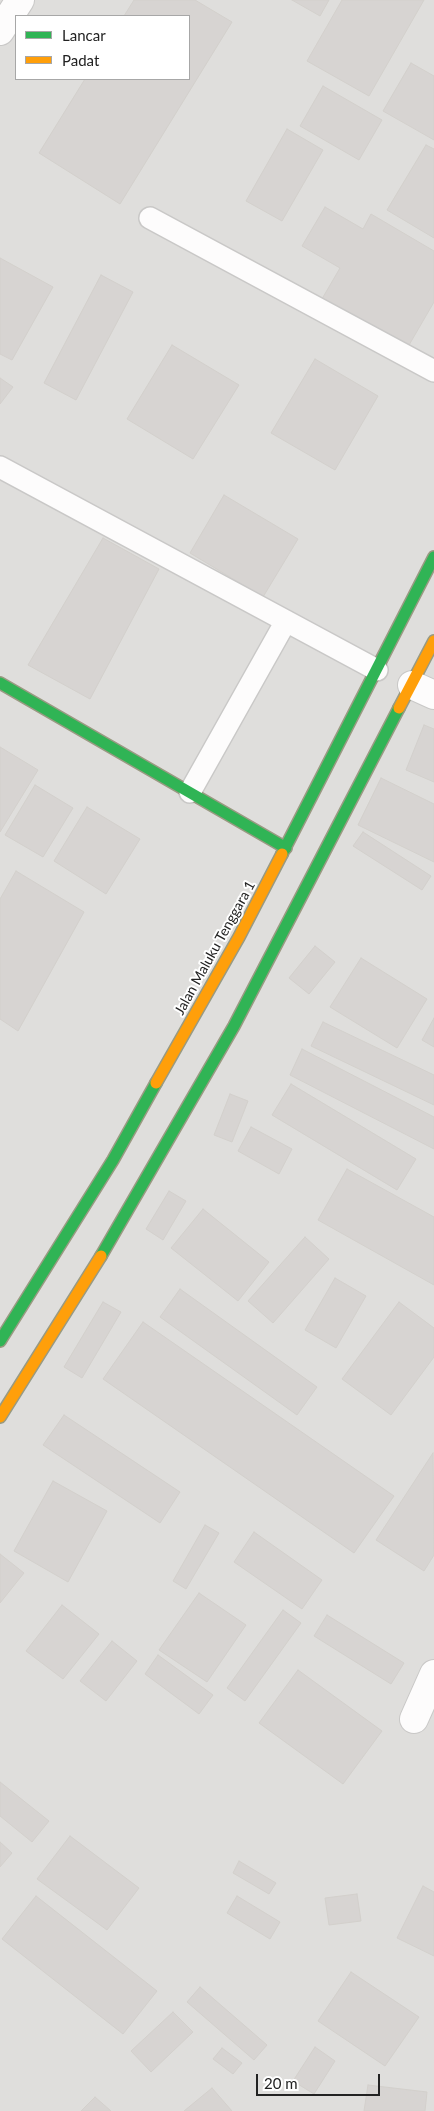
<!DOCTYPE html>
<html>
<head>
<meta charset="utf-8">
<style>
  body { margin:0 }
  #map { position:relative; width:434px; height:2111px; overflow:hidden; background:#f0eeeb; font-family:Lato,sans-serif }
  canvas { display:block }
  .legend { position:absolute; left:15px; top:15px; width:175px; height:65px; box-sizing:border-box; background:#fff; border:1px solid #a7a7a7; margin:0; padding:6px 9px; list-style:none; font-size:15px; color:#222 }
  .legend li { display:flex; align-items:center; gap:10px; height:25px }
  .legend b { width:25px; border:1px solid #a7a7a7 }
  .scale { position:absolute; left:256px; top:2074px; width:124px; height:22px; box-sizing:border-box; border:2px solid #222; border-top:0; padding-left:6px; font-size:15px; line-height:18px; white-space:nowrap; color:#222; -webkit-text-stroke:4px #fff; paint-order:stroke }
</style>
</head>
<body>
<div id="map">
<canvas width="434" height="2111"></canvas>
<ul class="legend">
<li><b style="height:6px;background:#30b455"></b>Lancar</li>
<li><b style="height:6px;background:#ff9f0a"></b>Padat</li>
</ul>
<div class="scale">20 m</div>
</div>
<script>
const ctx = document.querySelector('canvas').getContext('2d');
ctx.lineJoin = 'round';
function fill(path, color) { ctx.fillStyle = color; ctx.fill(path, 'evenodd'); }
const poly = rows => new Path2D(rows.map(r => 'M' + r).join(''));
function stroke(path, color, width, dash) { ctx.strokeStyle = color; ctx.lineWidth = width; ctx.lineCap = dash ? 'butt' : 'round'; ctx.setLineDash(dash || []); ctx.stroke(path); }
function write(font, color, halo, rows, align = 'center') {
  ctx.font = font + ' Lato,sans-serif'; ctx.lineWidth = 4; ctx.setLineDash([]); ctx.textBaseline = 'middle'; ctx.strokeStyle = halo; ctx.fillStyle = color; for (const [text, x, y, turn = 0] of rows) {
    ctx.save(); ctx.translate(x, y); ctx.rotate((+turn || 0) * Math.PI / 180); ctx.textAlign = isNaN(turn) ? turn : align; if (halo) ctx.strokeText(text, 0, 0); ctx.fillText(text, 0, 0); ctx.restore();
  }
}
fill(poly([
  [0,0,434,0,434,2111,0,2111],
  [16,16,189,16,189,79,16,79]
]), '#dfdedc');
const building = poly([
  [134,0,195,0,232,22,120,204,39,153,85,79,189,79,189,16,124,16,134,0],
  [292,0,329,0,320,16,292,0],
  [342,0,424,0,369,96,307,61,342,0],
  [411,63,434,76,434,140,383,111,411,63],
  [323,86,382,120,359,160,300,126,323,86],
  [287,129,323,150,282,221,246,201,287,129],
  [426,145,434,149,434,238,387,210,426,145],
  [325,207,363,229,371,214,434,251,434,302,405,352,319,304,340,268,302,246,325,207],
  [0,258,53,287,12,360,0,354,0,258],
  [101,275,133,292,76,400,44,383,101,275],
  [172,345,239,385,193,459,127,419,172,345],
  [315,359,378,396,335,470,271,433,315,359],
  [0,378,13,387,0,404,0,378],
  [224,495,298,539,263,597,190,553,224,495],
  [103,538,159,569,90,699,28,665,103,538],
  [424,725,434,729,434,782,406,770,424,725],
  [0,747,38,770,0,832,0,747],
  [381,778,434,804,434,862,358,825,381,778],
  [35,785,73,808,43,857,5,835,35,785],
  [87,807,140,839,106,894,54,861,87,807],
  [363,832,431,876,422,890,353,846,363,832],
  [16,871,84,912,18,1031,0,1019,0,899,16,871],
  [315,946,335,962,309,994,289,978,315,946],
  [361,958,427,999,397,1048,330,1007,361,958],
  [434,1018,434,1047,422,1040,434,1018],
  [323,1022,434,1075,434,1105,311,1046,323,1022],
  [302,1049,434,1117,434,1149,290,1075,302,1049],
  [291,1084,416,1159,397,1190,272,1115,291,1084],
  [230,1094,248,1101,232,1142,214,1135,230,1094],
  [251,1127,292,1149,279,1174,238,1151,251,1127],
  [347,1169,434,1217,434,1285,318,1220,347,1169],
  [169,1191,186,1201,163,1240,146,1229,169,1191],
  [203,1209,269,1262,238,1301,171,1248,203,1209],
  [305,1237,329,1259,273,1323,248,1301,305,1237],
  [335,1278,366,1296,336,1348,305,1330,335,1278],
  [180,1289,317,1387,297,1415,160,1317,180,1289],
  [103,1302,121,1312,82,1378,64,1367,103,1302],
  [399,1302,434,1328,434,1357,391,1415,342,1379,399,1302],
  [143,1322,394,1496,354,1553,103,1379,143,1322],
  [64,1415,180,1492,160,1523,43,1445,64,1415],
  [433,1453,434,1555,424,1571,376,1540,433,1453],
  [53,1481,107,1511,68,1582,14,1551,53,1481],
  [205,1525,219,1533,186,1589,173,1581,205,1525],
  [254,1532,322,1580,302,1609,234,1562,254,1532],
  [0,1554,24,1573,0,1603,0,1554],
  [199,1593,246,1625,207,1682,159,1650,199,1593],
  [62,1605,99,1634,63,1679,26,1651,62,1605],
  [283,1610,301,1623,245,1701,227,1688,283,1610],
  [327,1615,404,1663,391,1684,314,1636,327,1615],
  [112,1641,137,1661,106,1701,80,1681,112,1641],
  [158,1655,213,1695,199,1714,145,1674,158,1655],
  [298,1670,382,1731,343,1784,259,1723,298,1670],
  [0,1782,49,1821,32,1842,0,1816,0,1782],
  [70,1836,139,1888,107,1930,37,1879,70,1836],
  [0,1842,12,1853,0,1867,0,1842],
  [239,1861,276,1883,269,1894,233,1873,239,1861],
  [423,1886,434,1892,434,1956,397,1938,423,1886],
  [357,1894,361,1921,329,1925,325,1898,357,1894],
  [36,1896,157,1991,123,2034,2,1939,36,1896],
  [237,1896,280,1922,270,1939,227,1913,237,1896],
  [351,1972,419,2017,385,2066,318,2021,351,1972],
  [200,1987,267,2045,254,2060,187,2002,200,1987],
  [173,2012,193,2032,151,2072,131,2051,173,2012],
  [315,2047,335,2061,314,2094,293,2081,315,2047],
  [222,2048,242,2063,233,2074,213,2059,222,2048],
  [368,2085,427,2092,425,2111,364,2111,368,2085],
  [212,2088,232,2111,184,2111,212,2088],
  [95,2097,111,2111,81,2111,95,2097]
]);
fill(building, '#d7d4d2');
stroke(building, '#d3d0cc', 1);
const lane = poly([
  [150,218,434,371],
  [0,467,377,670],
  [190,792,286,621]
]);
const street = poly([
  [0,31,20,0],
  [412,685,434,695],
  [414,1719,434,1674]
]);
const fast = poly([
  [0,683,286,848],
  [282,854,434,557],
  [101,1256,234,1026,399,708],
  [0,1341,113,1160,156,1083]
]);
const slow = poly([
  [399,708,434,641],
  [156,1083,239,937,282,854],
  [0,1417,101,1256]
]);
stroke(lane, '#c9c8c7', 24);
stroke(street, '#c9c8c7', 30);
stroke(fast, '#999a82', 14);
stroke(slow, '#999a82', 14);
stroke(lane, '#fdfcfc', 21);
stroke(street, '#fdfcfc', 28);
stroke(fast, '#30b455', 11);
stroke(slow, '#ff9f0a', 11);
write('14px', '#222', '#fff', [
  ["Jalan Maluku Tenggara 1",215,948,-61]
]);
</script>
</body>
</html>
